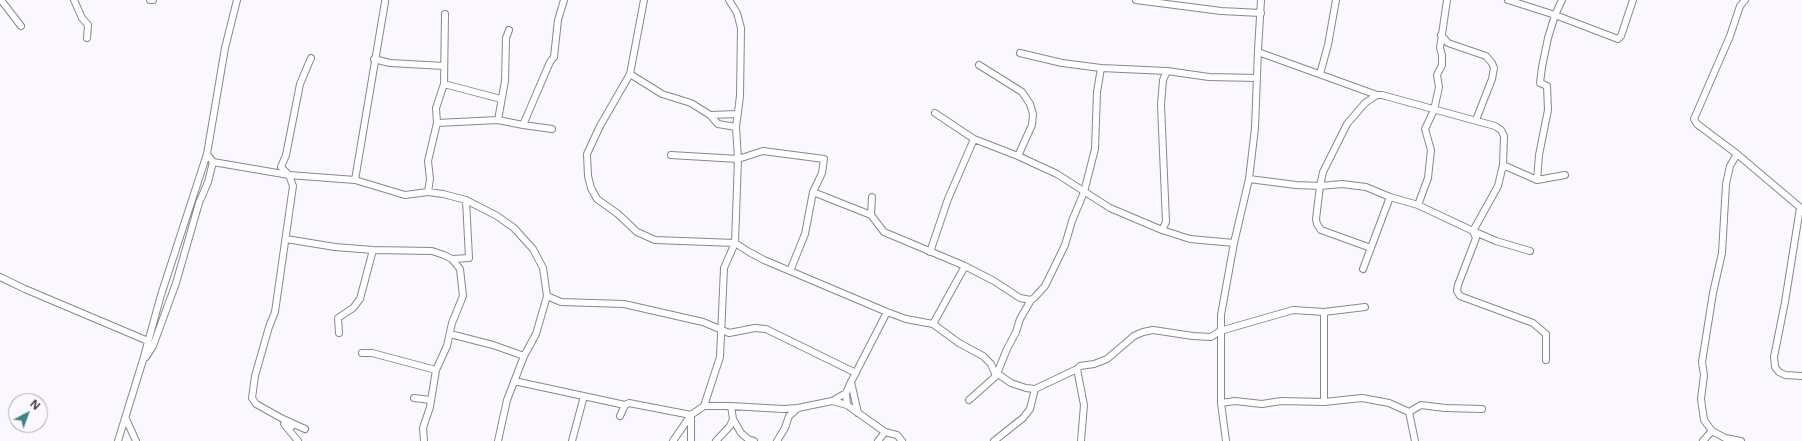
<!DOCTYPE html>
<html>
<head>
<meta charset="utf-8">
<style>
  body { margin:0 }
  #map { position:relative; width:1802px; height:441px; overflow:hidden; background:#faf8fe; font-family:"Open Sans",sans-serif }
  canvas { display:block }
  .north { position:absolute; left:8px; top:393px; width:40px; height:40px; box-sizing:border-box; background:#faf8fe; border:1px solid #aca9af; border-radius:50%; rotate:41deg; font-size:11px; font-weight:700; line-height:16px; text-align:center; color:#363339 }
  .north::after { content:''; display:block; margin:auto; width:14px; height:18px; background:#3e868b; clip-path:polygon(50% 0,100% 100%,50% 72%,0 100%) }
</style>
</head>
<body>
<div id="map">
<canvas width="1802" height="441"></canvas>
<div class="north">N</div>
</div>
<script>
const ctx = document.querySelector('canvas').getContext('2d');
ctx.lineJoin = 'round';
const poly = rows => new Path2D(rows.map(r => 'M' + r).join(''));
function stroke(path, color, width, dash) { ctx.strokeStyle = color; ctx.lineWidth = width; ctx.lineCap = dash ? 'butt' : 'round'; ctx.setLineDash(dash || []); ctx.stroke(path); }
const street = poly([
  [1,0,21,26],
  [74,0,82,18,88,25,87,38],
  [150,0,153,0],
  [644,0,630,74,600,126,587,154,588,176,591,188,597,199,618,214,637,232,655,240,735,243,749,252,764,260,887,312,906,319,933,324,959,343,983,356,991,364,996,376],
  [1136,0,1221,11,1261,13],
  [1508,0,1555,15,1618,39,1621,36,1633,0],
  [1745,0,1740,6,1730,36,1694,119,1697,124,1737,154,1802,209],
  [1441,35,1448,43,1486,56,1492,63,1494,68,1492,79,1476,120],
  [1258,52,1377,95],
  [1020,53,1062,63,1101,68,1167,71,1209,77,1257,78],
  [374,59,390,63,444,66],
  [979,65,1022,92,1030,104,1033,114,1032,125,1018,156],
  [630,74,662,94,691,103,710,115,718,124,736,127],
  [1320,74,1328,45,1336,0],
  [444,84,501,99],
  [935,113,974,139,1018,156,1057,174,1110,208,1162,230,1190,239,1234,243],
  [710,115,738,114],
  [498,120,505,81,506,38,509,30],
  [437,123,498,120,523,125],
  [552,129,523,125,550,62,554,57,558,20,564,0],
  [207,154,213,162,289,175,355,180,405,195,428,192,443,194,466,200,497,216,514,228,533,249,543,268,547,296,536,334,524,356,507,400,498,441],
  [1737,154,1730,166,1726,184,1722,253,1713,293,1702,362,1704,375,1701,399,1704,420,1712,431,1725,438,1741,441],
  [671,155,738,159,763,151,824,159,822,173,813,192,805,234,790,271],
  [1503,165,1537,180,1565,175],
  [1249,179,1296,185,1320,186,1342,184,1366,187,1390,197,1418,205,1473,231,1496,241,1530,251],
  [355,180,385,2],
  [1537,180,1539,155,1548,110,1547,86,1540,83,1542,67,1548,38,1555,15,1562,0],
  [428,192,430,179,428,161,437,123,436,108,444,84,445,14],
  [813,192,871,215],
  [872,197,871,215,884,232,965,266,994,281,1020,298,1031,300],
  [1418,205,1428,178,1431,150,1425,129,1434,110,1439,87,1437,75,1442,65,1442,55,1440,48,1447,0],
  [1800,208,1785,302,1774,357,1775,367,1779,372,1785,375,1802,376],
  [1162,230,1166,222,1161,105,1163,80,1167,71],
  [286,239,335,247,373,250,432,251,444,255,452,259,460,269,463,296,452,323,447,346,436,370,430,407,423,428,424,441],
  [1371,248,1321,230,1317,224,1316,219,1320,186,1323,172,1347,124,1365,103,1377,95,1382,95,1495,126,1501,130,1504,136,1503,165,1498,186,1473,231,1476,238,1458,285,1457,291,1460,296,1533,323,1546,334,1546,360],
  [930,252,948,199,974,139],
  [452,259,469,258,466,200],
  [1363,269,1390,197],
  [0,277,25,289,148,341],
  [547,296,561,302,624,304,703,322,729,333,755,328,766,329,856,373],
  [933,324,965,266],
  [339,333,338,318,353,308,360,299,373,250],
  [450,334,493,345,524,356],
  [362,353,372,353,436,370],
  [146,357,153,346,176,283,199,203,208,182,213,162],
  [1077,369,1084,405,1081,441],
  [996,376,998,374,1011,383,1026,388,1035,389,1077,369,1080,366,1094,364,1107,359,1134,336,1143,332,1153,330,1193,336,1211,337,1220,331,1293,310,1324,312,1365,307],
  [514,381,625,405],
  [851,382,858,413],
  [414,398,431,400],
  [969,400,996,376,1007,349,1016,332,1020,319,1031,300,1034,298,1045,286,1065,245,1072,221,1084,192,1095,149,1097,92,1101,68],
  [832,401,847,405,885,432,897,435,902,441],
  [1324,402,1324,312],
  [1221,403,1235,401,1262,404,1281,401,1324,402,1362,398,1389,403,1409,412],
  [847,405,846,393,851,382,887,312],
  [704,406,720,357,724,268,735,243,738,159,736,127,740,96,741,28,737,13,729,0],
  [731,406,733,419,741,433,748,439,754,441],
  [1409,412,1421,405,1445,408,1482,409],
  [1409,412,1415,441],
  [620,416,625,405,629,403,691,415,673,441],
  [126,419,136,441],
  [292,426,284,424,298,441],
  [305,429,283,419,256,404,252,398,255,376,269,327,275,312,293,186,289,175,281,167,286,155,300,84,311,58],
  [691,440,691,415,704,406,731,406,783,409,798,408,832,401,846,393],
  [118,441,143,360,161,295,207,154,225,48,237,0],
  [572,441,584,396],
  [716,441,730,426,733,419],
  [777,441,785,428,789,416,798,408],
  [878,441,885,432],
  [994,441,1023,418,1030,409,1035,389],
  [1226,441,1221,403,1221,315,1234,243,1249,179,1255,128,1258,50,1261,0],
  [1703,441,1712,431]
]);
stroke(street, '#8a8592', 8);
stroke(street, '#fff', 6);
</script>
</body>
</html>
